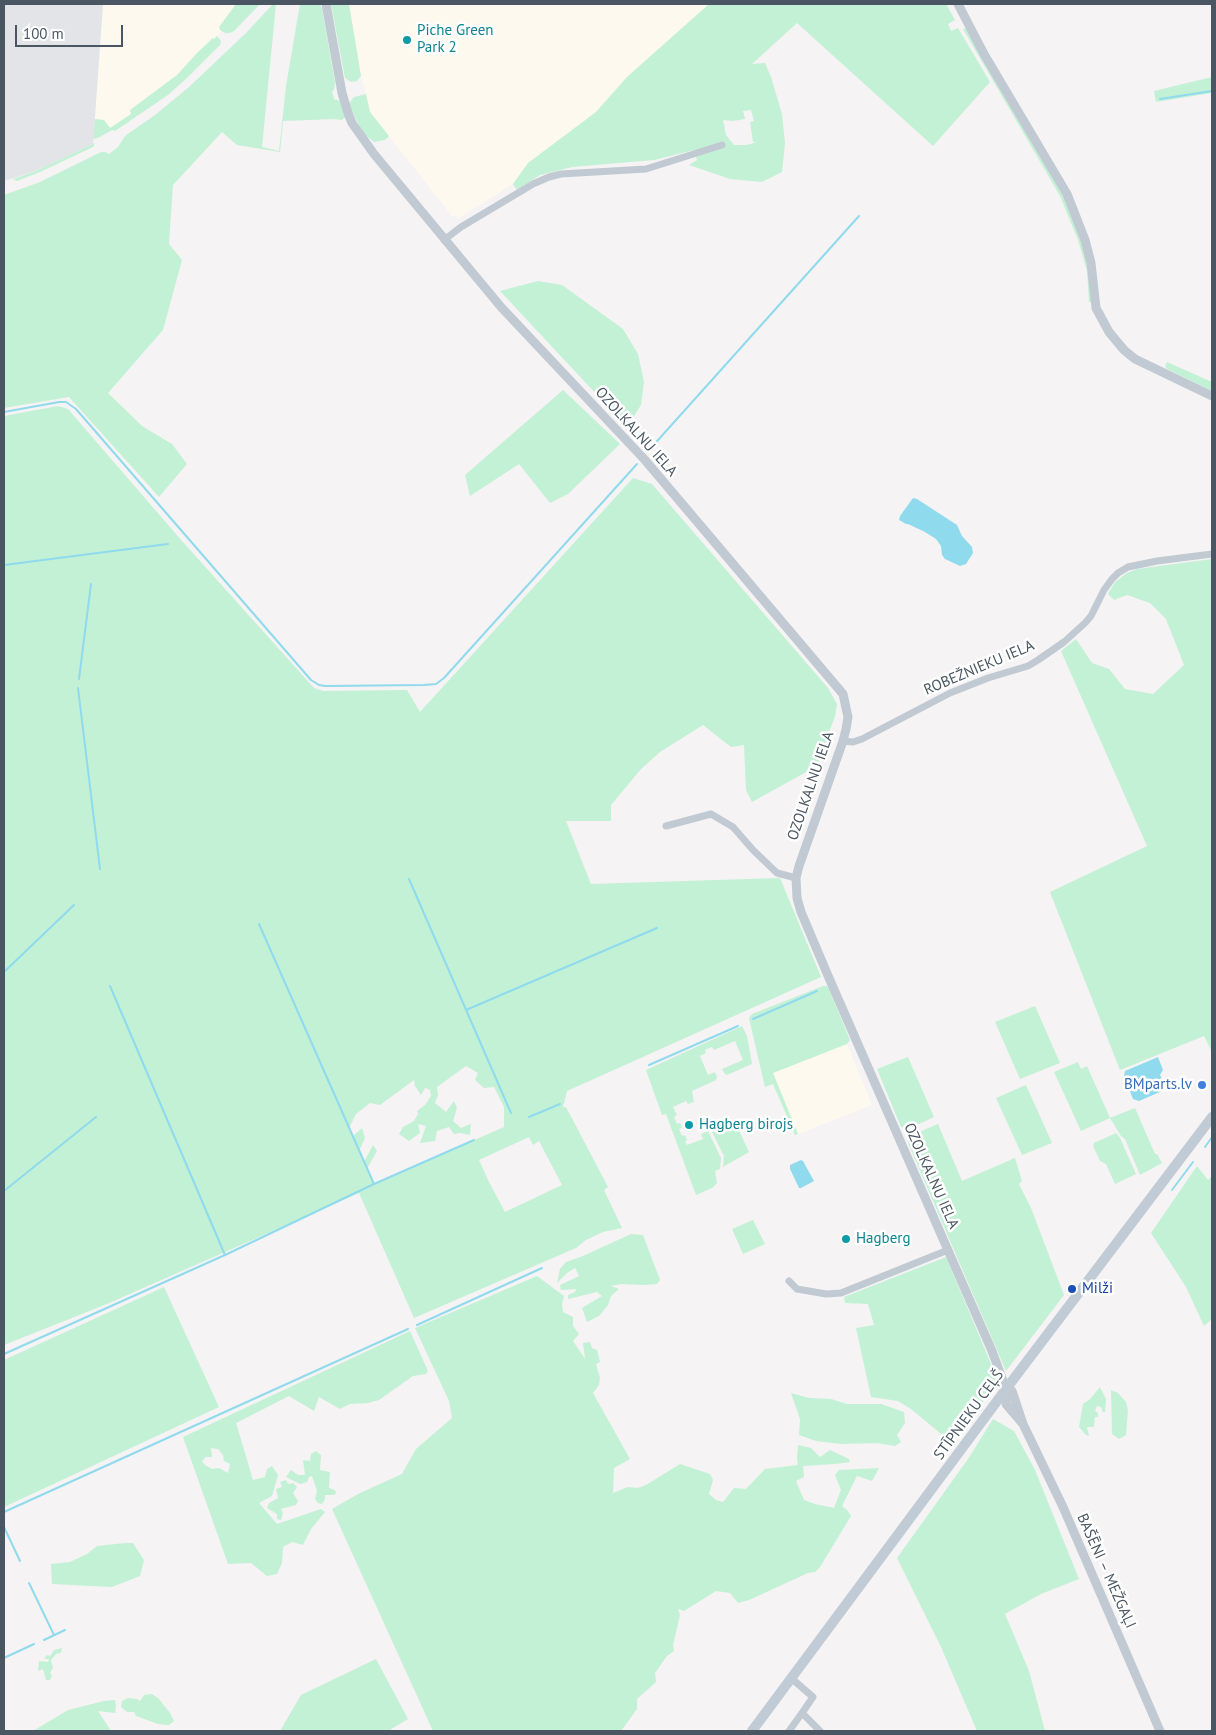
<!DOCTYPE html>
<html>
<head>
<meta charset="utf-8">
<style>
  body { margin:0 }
  #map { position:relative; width:1216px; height:1735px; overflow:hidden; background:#f5f3f3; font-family:"PT Sans",sans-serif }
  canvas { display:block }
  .frame { position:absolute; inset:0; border:5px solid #4a5661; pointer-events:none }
  .scale { position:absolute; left:15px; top:25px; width:108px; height:22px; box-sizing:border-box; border:2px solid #4a5661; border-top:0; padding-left:6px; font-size:15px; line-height:18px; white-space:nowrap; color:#4a5661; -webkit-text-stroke:4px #fff; paint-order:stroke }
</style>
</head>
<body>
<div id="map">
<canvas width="1216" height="1735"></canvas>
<div class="frame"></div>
<div class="scale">100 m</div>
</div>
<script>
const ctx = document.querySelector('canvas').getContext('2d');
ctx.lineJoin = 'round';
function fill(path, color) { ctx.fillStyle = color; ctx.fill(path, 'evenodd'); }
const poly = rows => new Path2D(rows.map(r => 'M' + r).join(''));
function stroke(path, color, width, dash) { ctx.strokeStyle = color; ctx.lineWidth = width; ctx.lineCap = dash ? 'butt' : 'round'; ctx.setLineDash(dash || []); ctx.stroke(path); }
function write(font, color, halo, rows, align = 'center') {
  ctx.font = font + ' "PT Sans",sans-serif'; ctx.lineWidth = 5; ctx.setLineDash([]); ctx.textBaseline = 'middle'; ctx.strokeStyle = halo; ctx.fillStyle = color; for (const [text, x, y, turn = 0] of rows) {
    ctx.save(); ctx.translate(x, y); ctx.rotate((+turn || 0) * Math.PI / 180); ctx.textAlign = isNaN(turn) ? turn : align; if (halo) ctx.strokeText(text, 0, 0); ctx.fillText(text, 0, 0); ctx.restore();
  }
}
fill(poly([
  [103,4,242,4,237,15,214,39,213,38,177,75,131,110,131,114,110,128,104,120,95,119],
  [349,4,709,4,627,77,596,112,528,163,513,184,459,218,452,216,370,112,361,76],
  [847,1044,872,1105,798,1134,773,1073]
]), '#fdf9ef');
fill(poly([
  [4,4,103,4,93,144,36,171,4,181]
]), '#e2e4e7');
fill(poly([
  [236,4,260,4,234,31,230,33,225,33,220,30,219,27],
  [273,4,276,4,262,147,279,151,286,86,300,4,320,4,322,9,335,82,334,90,332,91,334,99,340,101,346,117,341,120,335,119,283,121,280,152,237,145,222,132,173,185,169,244,182,260,163,330,108,393,142,426,172,444,187,464,159,497,69,397,4,408,4,195,40,182,101,152,105,152,109,154,118,147,125,136,155,115,189,87,246,33],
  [331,4,349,4,361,76,357,81,351,82,345,78],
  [709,4,946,4,955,20,948,24,951,31,958,28,990,82,933,146,797,23,752,64,765,63,771,77,782,114,785,143,782,172,762,182,730,179,689,165,697,160,694,150,654,160,572,167,540,175,517,190,513,184,528,163,596,112,627,77],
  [751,110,754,121,750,122,753,142,757,142,747,145,734,145,726,135,723,120,733,121,745,119,743,111],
  [966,28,1064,197,1084,248,1093,302,1089,302,1087,271,1078,240,1060,196,963,29],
  [217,36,221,41,220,45,187,78,168,95,115,131,112,130,98,138,93,139,95,119,104,120,110,128,131,114,130,110,177,75,197,53,213,38,214,39],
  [1212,77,1212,93,1156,102,1154,91],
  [366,94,370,112,389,136,385,140,374,142,363,133,350,107,350,102,354,97],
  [95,143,93,147,40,172,17,181,13,179,36,171],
  [538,281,562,285,623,329,638,354,644,382,641,405,627,427,500,291],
  [1167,362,1212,382,1212,391,1167,369,1165,366],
  [563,390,620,444,568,494,550,503,519,464,470,496,465,475],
  [58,406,68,409,182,541,314,688,323,691,407,690,420,712,633,478,652,484,828,688,837,704,835,716,817,766,752,802,746,790,744,745,731,747,703,725,660,752,641,769,611,805,611,821,566,821,591,884,780,878,821,977,567,1091,563,1107,566,1107,608,1187,604,1190,622,1228,603,1232,586,1240,576,1248,414,1318,359,1193,107,1304,4,1345,4,416],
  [466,1066,478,1073,475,1080,484,1088,494,1087,504,1107,504,1127,374,1184,367,1169,377,1151,373,1145,364,1162,359,1151,365,1138,362,1128,353,1136,349,1128,356,1114,370,1103,380,1105,414,1080,415,1086,421,1095,425,1088,430,1090,431,1096,425,1105,417,1111,418,1114,414,1121,403,1127,399,1134,409,1141,420,1133,418,1124,426,1126,420,1143,435,1141,437,1131,449,1127,454,1134,460,1133,470,1135,471,1124,461,1128,453,1121,457,1108,454,1101,446,1112,435,1103,438,1095,437,1087],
  [529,1137,533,1145,539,1141,562,1185,505,1212,489,1182,479,1160],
  [1212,559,1212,1052,1204,1036,1120,1070,1050,892,1147,846,1061,651,1076,639,1092,663,1109,669,1125,689,1153,694,1184,665,1166,619,1150,603,1127,595,1114,600,1108,594,1115,582,1127,573,1137,569],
  [823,986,827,986,829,989,850,1040,847,1044,773,1073,798,1134,795,1135,773,1084,765,1087,749,1018,752,1014],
  [1035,1006,1060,1063,1020,1079,995,1022],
  [742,1026,747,1036,752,1064,727,1075,725,1074,722,1069,743,1060,735,1041,714,1050,712,1047,705,1050,706,1053,700,1056,708,1075,715,1072,717,1077,716,1080,692,1091,694,1102,688,1104,686,1101,673,1107,677,1115,674,1117,677,1124,680,1123,682,1128,679,1129,682,1136,685,1135,687,1140,685,1142,687,1145,703,1139,701,1134,708,1131,721,1158,720,1169,715,1171,717,1183,712,1188,696,1195,666,1114,662,1115,646,1070],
  [908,1057,934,1117,910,1128,904,1128,901,1127,877,1069],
  [1078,1062,1081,1069,1087,1066,1110,1118,1135,1108,1155,1154,1157,1154,1162,1163,1140,1175,1125,1139,1121,1136,1110,1118,1081,1131,1054,1072],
  [1026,1085,1052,1143,1022,1155,996,1098],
  [735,1122,749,1152,723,1167,724,1156,712,1132],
  [938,1124,962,1181,1015,1158,1022,1181,1019,1184,1031,1208,1064,1295,1006,1371,908,1143,912,1135],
  [1116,1133,1120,1138,1136,1174,1115,1184,1106,1164,1100,1161,1093,1146,1094,1143],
  [1197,1166,1208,1180,1212,1176,1212,1319,1204,1326,1186,1287,1151,1233],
  [753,1220,765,1244,743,1254,732,1229],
  [631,1234,643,1235,660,1280,657,1284,644,1285,621,1284,611,1286,619,1289,611,1296,608,1305,599,1316,587,1322,582,1308,602,1296,597,1292,568,1299,568,1295,575,1292,576,1289,561,1290,560,1285,579,1276,575,1268,567,1273,557,1283,560,1269,566,1262,583,1256],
  [946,1257,989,1359,997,1383,952,1443,911,1409,898,1401,871,1397,856,1328,874,1325,868,1304,845,1303,844,1297],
  [537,1276,564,1296,562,1304,563,1312,573,1317,573,1326,579,1334,573,1341,585,1359,583,1343,590,1342,592,1348,597,1350,600,1362,596,1364,600,1378,599,1385,593,1393,630,1459,614,1468,613,1493,628,1487,638,1488,646,1485,680,1464,710,1474,713,1480,709,1494,716,1500,723,1502,734,1488,746,1489,765,1469,798,1465,797,1459,798,1445,811,1448,820,1457,830,1450,849,1459,850,1462,835,1464,803,1466,804,1477,796,1481,804,1500,815,1504,834,1508,841,1490,835,1475,839,1470,879,1468,872,1481,857,1476,842,1506,847,1510,851,1516,820,1567,815,1572,808,1573,749,1600,738,1603,730,1593,716,1591,684,1611,678,1609,680,1615,673,1645,674,1651,667,1656,655,1673,656,1682,637,1699,637,1709,621,1731,433,1731,332,1509,358,1494,402,1474,416,1449,452,1418,449,1401,415,1328],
  [164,1287,219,1407,4,1507,4,1360],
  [410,1331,428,1371,426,1374,413,1376,379,1400,368,1403,350,1404,340,1409,319,1397,314,1411,289,1396,236,1423,253,1480,265,1477,267,1469,272,1466,278,1475,272,1496,259,1503,277,1524,321,1509,325,1512,311,1529,303,1545,292,1542,283,1547,282,1563,277,1574,267,1576,251,1563,228,1564,183,1437],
  [211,1448,218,1449,223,1455,224,1461,230,1464,228,1473,219,1468,212,1469,205,1465,202,1461,206,1457,212,1457],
  [1100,1387,1106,1399,1105,1412,1103,1412,1101,1407,1097,1406,1095,1411,1098,1413,1098,1417,1095,1417,1094,1427,1087,1427,1089,1436,1086,1435,1079,1427,1083,1404,1090,1399],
  [1111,1390,1118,1393,1126,1402,1128,1410,1126,1435,1119,1439,1112,1434],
  [791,1393,809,1398,831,1399,847,1404,881,1404,904,1412,905,1423,897,1435,901,1442,895,1446,877,1443,841,1444,816,1441,799,1435,800,1419],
  [993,1419,1014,1431,1035,1470,1079,1579,1041,1594,1005,1614,1029,1671,1045,1731,977,1731,941,1647,897,1558,968,1459],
  [316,1451,321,1455,320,1470,330,1472,329,1488,335,1490,336,1494,332,1495,325,1495,325,1499,322,1504,318,1503,315,1499,317,1491,312,1476,309,1477,307,1482,300,1484,286,1477,291,1470,298,1475,305,1475,303,1460,310,1461,311,1454],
  [286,1480,288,1484,293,1483,297,1487,293,1493,298,1501,296,1505,281,1509,283,1513,281,1520,277,1519,277,1514,267,1508,269,1503,278,1498,276,1489,282,1487,280,1482],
  [125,1543,133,1543,144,1560,140,1576,112,1587,52,1584,51,1564,70,1562,87,1554,97,1546],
  [62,1648,61,1653,56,1654,51,1660,53,1668,50,1673,52,1676,50,1680,46,1680,43,1669,38,1671,39,1661,48,1662,49,1659,44,1659,47,1655,50,1656,54,1650],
  [376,1659,408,1719,388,1731,280,1731,301,1695],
  [152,1694,159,1699,170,1713,174,1721,169,1725,158,1724,136,1716,134,1712,127,1712,121,1707,122,1701,128,1698,137,1699,140,1701,144,1695],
  [115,1700,116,1706,115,1713,98,1711,111,1731,33,1731,68,1710,104,1701]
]), '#c3f1d5');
fill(poly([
  [913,498,917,499,957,525,962,536,972,547,973,553,966,564,960,566,945,559,942,555,941,546,936,539,925,532,908,524,906,524,899,520,900,516],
  [1158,1057,1163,1070,1160,1075,1164,1083,1162,1091,1139,1101,1133,1099,1124,1076,1125,1071],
  [801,1160,803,1161,814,1181,801,1188,799,1188,790,1169,790,1165]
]), '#90daee');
stroke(poly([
  [1160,99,1212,91],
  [4,412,59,402,66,402,76,409,311,680,319,685,325,686,424,685,436,684,444,678,637,464],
  [650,449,859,216],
  [4,565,168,544],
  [79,679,91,584],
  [78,688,100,869],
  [409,879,511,1113],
  [259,924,374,1184],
  [4,972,74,905],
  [110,986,225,1255],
  [466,1010,657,928],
  [753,1019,817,991],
  [649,1065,738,1026],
  [529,1117,560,1104],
  [1205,1147,1212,1137],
  [1172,1190,1193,1162],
  [4,1191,96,1117],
  [417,1325,542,1268],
  [4,1354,225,1255,374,1184,474,1140],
  [4,1512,408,1329],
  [4,1527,20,1561],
  [29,1583,54,1635],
  [44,1640,65,1630],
  [4,1658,34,1644]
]), '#90daee', 2);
stroke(poly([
  [444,240,461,227,533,184,549,177,561,174,646,169,722,145],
  [843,741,853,742,862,739,950,693,988,678,1028,666,1038,660,1064,642,1085,623,1091,616,1104,590,1112,579,1118,573,1128,567,1157,561,1212,554],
  [666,826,711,814,733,827,753,850,777,873,796,878],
  [789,1281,797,1289,826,1294,841,1293,948,1250],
  [791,1678,813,1697,802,1713],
  [789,1731,802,1713,820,1731]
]), '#c1cad2', 7);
stroke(poly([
  [326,4,342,93,348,113,352,123,374,154,501,307,645,460,843,694,848,717,846,729,843,741,799,866,796,878,797,898,801,912,829,978,992,1351,1006,1389,1006,1404,1023,1424],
  [958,4,984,54,1067,194,1085,240,1091,263,1096,308,1109,332,1124,350,1135,359,1212,396],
  [1006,1389,1012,1391,1023,1424,1063,1507,1160,1731]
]), '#c1cad2', 9);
stroke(poly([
  [752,1731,1006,1389,1212,1117]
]), '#c1cbd6', 10);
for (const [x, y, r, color] of [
  [407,40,5,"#0f9aa8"],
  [1202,1085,5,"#3f7fe0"],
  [689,1125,5,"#0f9aa8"],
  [846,1239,5,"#0f9aa8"],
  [1072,1289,5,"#1a4fb4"]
]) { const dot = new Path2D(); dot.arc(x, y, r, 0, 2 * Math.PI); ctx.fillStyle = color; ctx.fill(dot); stroke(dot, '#fff', 2); }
write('15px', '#0d838f', '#fff', [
  ["Piche Green",417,31],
  ["Park 2",417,48],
  ["Hagberg birojs",699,1125],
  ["Hagberg",856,1239]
], 'left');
write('15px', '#4a5661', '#fff', [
  ["OZOLKALNU IELA",636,432,48],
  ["ROBEŽNIEKU IELA",979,668,-23],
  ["OZOLKALNU IELA",811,786,-71],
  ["OZOLKALNU IELA",931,1176,66],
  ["STĪPNIEKU CEĻŠ",969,1415,-54],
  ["BAŠĒNI – MEŽGAĻI",1106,1571,66]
]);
write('15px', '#366cbe', '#fff', [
  ["BMparts.lv",1192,1085]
], 'right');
write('15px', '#164399', '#fff', [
  ["Milži",1082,1289]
], 'left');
</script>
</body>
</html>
